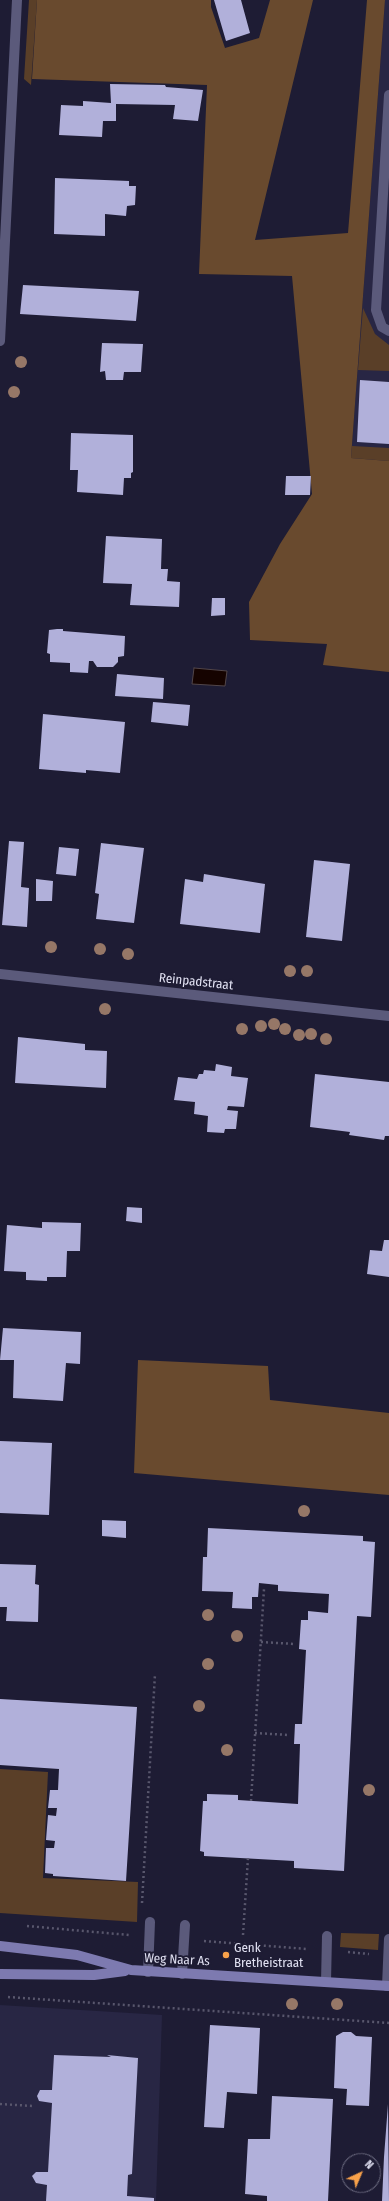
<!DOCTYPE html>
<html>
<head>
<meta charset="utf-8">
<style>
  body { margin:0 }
  #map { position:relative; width:389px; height:2201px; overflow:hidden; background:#1e1c34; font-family:"Fira Sans Condensed",sans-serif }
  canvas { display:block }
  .north { position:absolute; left:341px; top:2153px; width:40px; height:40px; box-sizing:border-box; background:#1e1c34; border:1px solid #6c6b80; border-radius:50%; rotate:44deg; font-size:11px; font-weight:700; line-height:16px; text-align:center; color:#e1e1f2 }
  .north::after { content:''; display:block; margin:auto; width:14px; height:18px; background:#f8a14a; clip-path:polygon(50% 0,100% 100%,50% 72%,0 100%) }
</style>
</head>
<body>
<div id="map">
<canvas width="389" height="2201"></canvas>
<div class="north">N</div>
</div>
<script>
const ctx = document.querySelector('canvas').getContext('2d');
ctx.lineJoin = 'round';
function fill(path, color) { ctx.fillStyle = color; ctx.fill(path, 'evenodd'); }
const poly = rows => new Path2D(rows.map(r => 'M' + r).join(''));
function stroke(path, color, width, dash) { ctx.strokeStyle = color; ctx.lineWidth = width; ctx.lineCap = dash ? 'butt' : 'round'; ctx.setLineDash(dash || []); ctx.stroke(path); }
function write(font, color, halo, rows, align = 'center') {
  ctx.font = font + ' "Fira Sans Condensed",sans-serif'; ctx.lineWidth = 4; ctx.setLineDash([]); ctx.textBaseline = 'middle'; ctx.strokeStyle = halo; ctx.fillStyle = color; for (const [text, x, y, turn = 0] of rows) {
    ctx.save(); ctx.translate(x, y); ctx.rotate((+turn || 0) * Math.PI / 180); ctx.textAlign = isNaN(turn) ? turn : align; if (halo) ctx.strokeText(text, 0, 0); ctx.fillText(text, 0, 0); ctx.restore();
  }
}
fill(poly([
  [385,0,389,0,389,461,351,458],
  [0,2005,162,2015,156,2201,0,2201]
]), '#282644');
fill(poly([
  [29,0,37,0,31,85,24,79],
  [363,308,375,334,389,345,389,371,358,370],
  [352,446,389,448,389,461,351,458],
  [0,1769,48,1772,43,1878,138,1882,137,1922,0,1913],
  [341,1933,379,1934,378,1950,340,1947]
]), '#5a3f28');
fill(poly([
  [37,0,211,0,211,7,225,48,259,38,270,0,313,0,255,240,348,233,367,0,385,0,351,458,389,461,389,672,323,665,327,644,250,640,249,602,280,544,312,494,292,276,199,274,207,85,32,79],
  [138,1360,268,1366,270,1400,389,1413,389,1495,134,1473]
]), '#694a2e');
const water = poly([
  [194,668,227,671,225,686,192,684,194,668]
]);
fill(water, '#150300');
stroke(water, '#524649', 1);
fill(poly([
  [214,0,241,0,250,33,226,41],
  [110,84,165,85,166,87,203,90,198,121,173,119,175,105,116,104,116,121,103,121,102,137,59,135,61,105,83,106,83,101,111,103],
  [55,178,129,181,129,186,136,186,135,205,127,206,126,216,105,214,105,236,54,234],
  [23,285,139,291,136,321,20,314],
  [102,343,143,344,141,372,124,372,123,380,106,380,105,371,100,372],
  [360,380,389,382,389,444,357,442],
  [71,433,133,435,133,472,131,473,131,478,124,478,123,495,77,492,78,470,70,470],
  [286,476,311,476,310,495,285,495],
  [106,536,162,539,161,569,168,569,167,581,180,582,179,607,130,605,132,584,103,583],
  [212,598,225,598,225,615,211,616],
  [57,629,63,629,63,631,125,636,124,656,118,657,118,662,113,667,97,667,93,661,89,661,88,673,70,672,70,663,50,662,50,654,47,653,49,630],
  [117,674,164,678,163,699,115,696],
  [153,702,190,705,188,726,151,722],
  [43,714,125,722,120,773,86,770,86,773,39,769],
  [9,841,24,842,21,887,29,888,27,927,2,925],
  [101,843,144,848,134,923,96,919,99,894,95,893],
  [59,847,79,849,76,876,56,874],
  [314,860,350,864,342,941,306,937],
  [204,874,265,884,260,933,180,924,185,879,203,882],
  [36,879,53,881,52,901,36,901],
  [18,1037,85,1044,85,1050,107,1051,106,1088,15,1083],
  [216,1064,232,1067,231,1076,248,1078,244,1107,228,1106,227,1110,238,1111,236,1129,225,1129,224,1133,207,1132,208,1116,194,1114,195,1102,174,1100,178,1077,197,1079,199,1074,203,1074,204,1070,215,1071],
  [315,1074,389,1082,389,1136,385,1136,384,1140,349,1135,350,1132,310,1127],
  [127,1207,142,1208,142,1223,126,1221],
  [42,1222,81,1223,80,1251,67,1251,66,1277,47,1277,47,1281,26,1280,26,1272,4,1271,7,1225,42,1228],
  [384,1240,389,1240,389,1277,367,1274,370,1250,382,1251],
  [3,1328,81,1332,80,1364,66,1363,63,1401,13,1398,14,1360,0,1360],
  [0,1441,52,1443,49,1515,0,1513],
  [102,1520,126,1521,126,1538,102,1536],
  [208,1528,363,1536,363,1541,375,1542,371,1617,357,1616,344,1871,294,1868,294,1861,204,1856,204,1852,200,1851,203,1801,207,1801,207,1794,238,1795,238,1800,298,1804,300,1744,294,1744,295,1724,302,1724,306,1650,299,1649,301,1620,308,1620,308,1611,328,1613,329,1594,278,1591,278,1585,259,1583,258,1597,252,1597,252,1609,232,1608,233,1592,202,1591,203,1557,207,1557],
  [0,1564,36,1565,35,1584,39,1585,38,1622,6,1621,7,1607,0,1607],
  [0,1699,137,1707,126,1881,53,1876,53,1874,45,1873,46,1848,54,1848,55,1841,46,1840,48,1815,56,1816,57,1808,48,1808,50,1790,58,1790,59,1769,0,1765],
  [210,2025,260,2028,257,2094,227,2092,224,2128,204,2127],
  [343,2032,351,2032,356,2036,372,2037,369,2106,346,2105,347,2089,334,2088,336,2036],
  [54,2055,111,2057,107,2055,138,2058,132,2174,128,2175,127,2196,154,2198,154,2201,46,2201,47,2185,36,2183,32,2176,36,2172,48,2172,52,2103,39,2101,37,2096,40,2090,52,2090],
  [272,2096,333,2099,328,2201,267,2201,267,2196,245,2194,248,2139,270,2139],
  [388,2104,389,2201,382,2201,384,2157]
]), '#b1b0da');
stroke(poly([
  [261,1642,295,1644],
  [255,1733,289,1735],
  [251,1801,264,1589],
  [142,1903,155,1674],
  [27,1926,129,1935],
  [243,1935,248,1858],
  [204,1941,307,1949],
  [348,1952,369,1954],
  [8,1997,389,2023],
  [0,2104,32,2106]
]), '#59576d', 2.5, [2, 3]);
stroke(poly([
  [389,95,376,310,382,327,389,331],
  [148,1972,150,1922],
  [182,1974,185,1925],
  [326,1982,327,1936],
  [387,1986,389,1939]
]), '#5b5a7b', 10);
stroke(poly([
  [0,341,17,0],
  [0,974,389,1016]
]), '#5b5a7b', 10);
stroke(poly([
  [0,1946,77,1955,131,1970,389,1986],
  [0,1974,94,1975,125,1971]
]), '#7d7ab0', 10);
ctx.fillStyle = '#967767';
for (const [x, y] of [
  [21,362],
  [14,392],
  [51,947],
  [100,949],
  [128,954],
  [290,971],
  [307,971],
  [105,1009],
  [274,1024],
  [261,1026],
  [242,1029],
  [285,1029],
  [311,1034],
  [299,1035],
  [326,1039],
  [304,1511],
  [208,1615],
  [237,1636],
  [208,1664],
  [199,1706],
  [227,1750],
  [369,1790],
  [292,2004],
  [337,2004]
]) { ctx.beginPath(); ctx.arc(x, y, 6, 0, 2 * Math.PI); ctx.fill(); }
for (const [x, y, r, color] of [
  [226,1955,4,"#f8a14a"]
]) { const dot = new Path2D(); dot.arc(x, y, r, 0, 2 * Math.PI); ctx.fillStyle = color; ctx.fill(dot); stroke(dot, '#1e1c34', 1.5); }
write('13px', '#e1e1f2', '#1e1c34', [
  ["Reinpadstraat",196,982,6],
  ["Weg Naar As",177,1960,3]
]);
write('13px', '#e1e1f2', '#1e1c34', [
  ["Genk",234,1948],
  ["Bretheistraat",234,1963]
], 'left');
</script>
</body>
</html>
